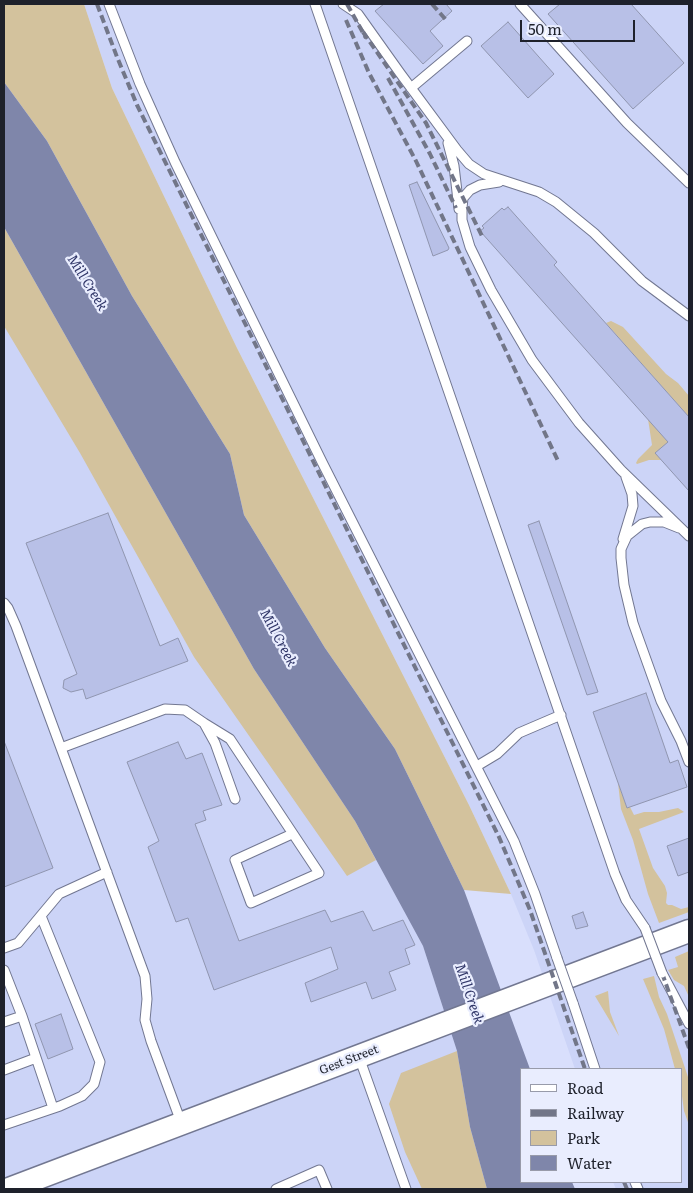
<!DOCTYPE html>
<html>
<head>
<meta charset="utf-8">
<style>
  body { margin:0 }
  #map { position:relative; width:693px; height:1193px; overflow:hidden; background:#d9dffc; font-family:Literata,serif }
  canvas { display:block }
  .frame { position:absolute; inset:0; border:5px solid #1e212b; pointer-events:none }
  .legend { position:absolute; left:520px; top:1068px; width:162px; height:115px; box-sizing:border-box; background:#e9edfe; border:1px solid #989baa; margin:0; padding:6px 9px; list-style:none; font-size:15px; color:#1e212b }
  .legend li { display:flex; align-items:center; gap:10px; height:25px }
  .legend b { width:25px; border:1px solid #989baa }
  .scale { position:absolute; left:520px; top:20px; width:115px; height:22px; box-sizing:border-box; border:2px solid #1e212b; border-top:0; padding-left:6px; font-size:15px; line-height:18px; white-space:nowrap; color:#1e212b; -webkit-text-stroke:4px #e9edfe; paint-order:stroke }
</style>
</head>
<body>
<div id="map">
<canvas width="693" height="1193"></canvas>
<div class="frame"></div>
<ul class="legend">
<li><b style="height:6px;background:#fff"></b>Road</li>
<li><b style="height:6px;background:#727688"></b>Railway</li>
<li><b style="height:14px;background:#d3c29d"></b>Park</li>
<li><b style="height:14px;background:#7f86aa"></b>Water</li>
</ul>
<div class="scale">50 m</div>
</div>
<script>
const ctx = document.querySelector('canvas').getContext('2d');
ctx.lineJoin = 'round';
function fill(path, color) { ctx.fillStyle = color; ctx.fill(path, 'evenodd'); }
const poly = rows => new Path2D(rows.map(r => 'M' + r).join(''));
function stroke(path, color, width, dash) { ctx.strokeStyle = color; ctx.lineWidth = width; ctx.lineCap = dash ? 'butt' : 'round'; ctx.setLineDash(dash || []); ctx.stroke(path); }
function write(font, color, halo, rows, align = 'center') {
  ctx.font = font + ' Literata,serif'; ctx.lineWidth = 4.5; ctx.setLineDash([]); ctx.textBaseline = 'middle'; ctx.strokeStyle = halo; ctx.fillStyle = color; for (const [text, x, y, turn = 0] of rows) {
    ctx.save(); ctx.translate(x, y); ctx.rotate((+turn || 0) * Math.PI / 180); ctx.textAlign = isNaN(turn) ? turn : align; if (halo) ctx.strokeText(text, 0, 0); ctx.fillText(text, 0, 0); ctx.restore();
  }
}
fill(poly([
  [84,4,689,4,689,1189,616,1189,613,1182,682,1182,682,1069,575,1069,534,950,511,894,469,805,237,348,112,88],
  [4,227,165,511,355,821,423,946,457,1051,470,1127,487,1189,4,1189]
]), '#ccd4f7');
fill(poly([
  [4,4,84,4,112,88,237,348,469,805,511,894,464,890,395,749,325,648,244,515,230,454,132,296,47,141,4,82],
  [4,227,254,669,355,821,376,860,347,876,194,657,80,453,4,326],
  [611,321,623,327,666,374,678,383,689,396,689,417,606,323],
  [648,419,668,442,661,460,649,460,637,464,636,463,638,459,652,445],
  [618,783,627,808,630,807,634,815,644,812,659,812,678,808,684,812,639,829,653,868,665,886,667,893,666,903,668,905,672,905,681,909,689,907,689,912,659,923,648,894,633,840,621,809],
  [689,951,689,997,684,986,674,980,668,970,678,967,675,957],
  [654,976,659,997,667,1014,689,1080,689,1125,684,1111,682,1096,682,1069,675,1069,664,1029,643,979],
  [608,991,610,1012,619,1036,595,996],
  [457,1051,470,1127,487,1189,422,1189,405,1152,389,1104,401,1073]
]), '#d3c29d');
fill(poly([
  [4,82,47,141,132,296,230,454,244,515,325,648,395,749,464,890,530,1069,522,1069,522,1182,572,1182,575,1189,487,1189,470,1127,457,1051,423,946,355,821,254,669,4,227]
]), '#7f86aa');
const building = poly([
  [384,4,446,4,452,11,430,31,443,46,423,64,375,11,384,4],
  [560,4,631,4,684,63,633,109,548,14,560,4],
  [508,22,554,74,528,98,481,46,508,22],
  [417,182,449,248,448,250,433,256,409,185,417,182],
  [508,207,557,262,554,265,689,417,689,491,655,453,668,442,480,231,484,228,482,226,502,208,504,210,508,207],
  [108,513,160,646,178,638,188,661,86,699,83,689,71,692,63,688,64,680,77,674,26,543,108,513],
  [539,521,598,692,587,695,528,525,539,521],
  [646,693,670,763,678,760,687,787,627,808,593,712,646,693],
  [4,741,53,868,4,887,4,741],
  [178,742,186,759,202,753,222,805,203,811,206,820,195,824,239,941,325,910,331,922,363,911,373,931,403,920,415,945,405,949,410,964,389,972,396,990,372,999,366,982,311,1002,305,983,338,969,331,947,214,990,188,918,176,922,148,847,159,841,127,762,178,742],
  [689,838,689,872,678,876,667,846,689,838],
  [583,912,588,926,576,929,572,916,583,912],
  [61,1014,73,1049,48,1059,35,1024,61,1014]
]);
fill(building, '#b8c0e7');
stroke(building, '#9096b0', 1);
const service = poly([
  [109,4,140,84,175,162,322,462,514,841,535,894,557,958],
  [315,4,615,874,626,900,645,928],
  [343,4,358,14,400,73,457,150,469,164,484,174,539,192,556,202,594,233,642,281,689,316],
  [520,4,627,123,689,183],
  [411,88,467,41],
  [448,143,454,166,459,209],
  [499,182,480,185,470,190,463,198,462,208,462,220,470,247,491,290,532,360,579,423,621,470,689,536],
  [679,528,664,522,650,522,642,524,627,536,621,549,621,558,624,585,633,623,661,701,681,741,689,762],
  [623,539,633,506,632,494,626,477],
  [4,603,8,608,16,626,145,976,147,999,145,1020,151,1041,181,1122],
  [204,723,230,739,319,873,251,903,235,860,292,834],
  [61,748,165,709,185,710,204,723,215,743,235,799],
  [477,766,497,754,519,733,561,715],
  [4,948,18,943,59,894,107,872],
  [4,970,22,1016],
  [662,973,689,1024],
  [573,1003,595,1069],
  [4,1022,22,1016,53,1108],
  [359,1057,406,1189],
  [4,1070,36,1058],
  [4,1125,60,1106,82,1096,94,1084,100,1062,41,916],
  [635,1182,638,1189],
  [276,1189,319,1170,327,1189]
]);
const tertiary = poly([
  [9,1189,689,931]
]);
stroke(service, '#727791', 11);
stroke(tertiary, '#727791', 25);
stroke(service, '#fff', 9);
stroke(tertiary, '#fff', 22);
stroke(poly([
  [97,4,117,57,137,105,499,837,530,910,585,1069],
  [347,4,366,38],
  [432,4,447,21],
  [346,20,369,73,416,161,559,463],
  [363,32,426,123,483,238],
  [388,78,430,154,456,208],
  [662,973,689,1048],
  [624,1182,627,1189]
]), '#727688', 4, [8, 4]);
const serviceBridge = poly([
  [645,928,662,973],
  [557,958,573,1003]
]);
stroke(serviceBridge, '#727791', 11, []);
stroke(serviceBridge, '#fff', 9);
write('12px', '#1e212b', '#e9edfe', [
  ["Gest Street",349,1060,-21]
]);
write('italic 14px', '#313769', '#e9edfe', [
  ["Mill Creek",87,283,58],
  ["Mill Creek",278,638,62],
  ["Mill Creek",469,994,71]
]);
</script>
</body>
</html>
